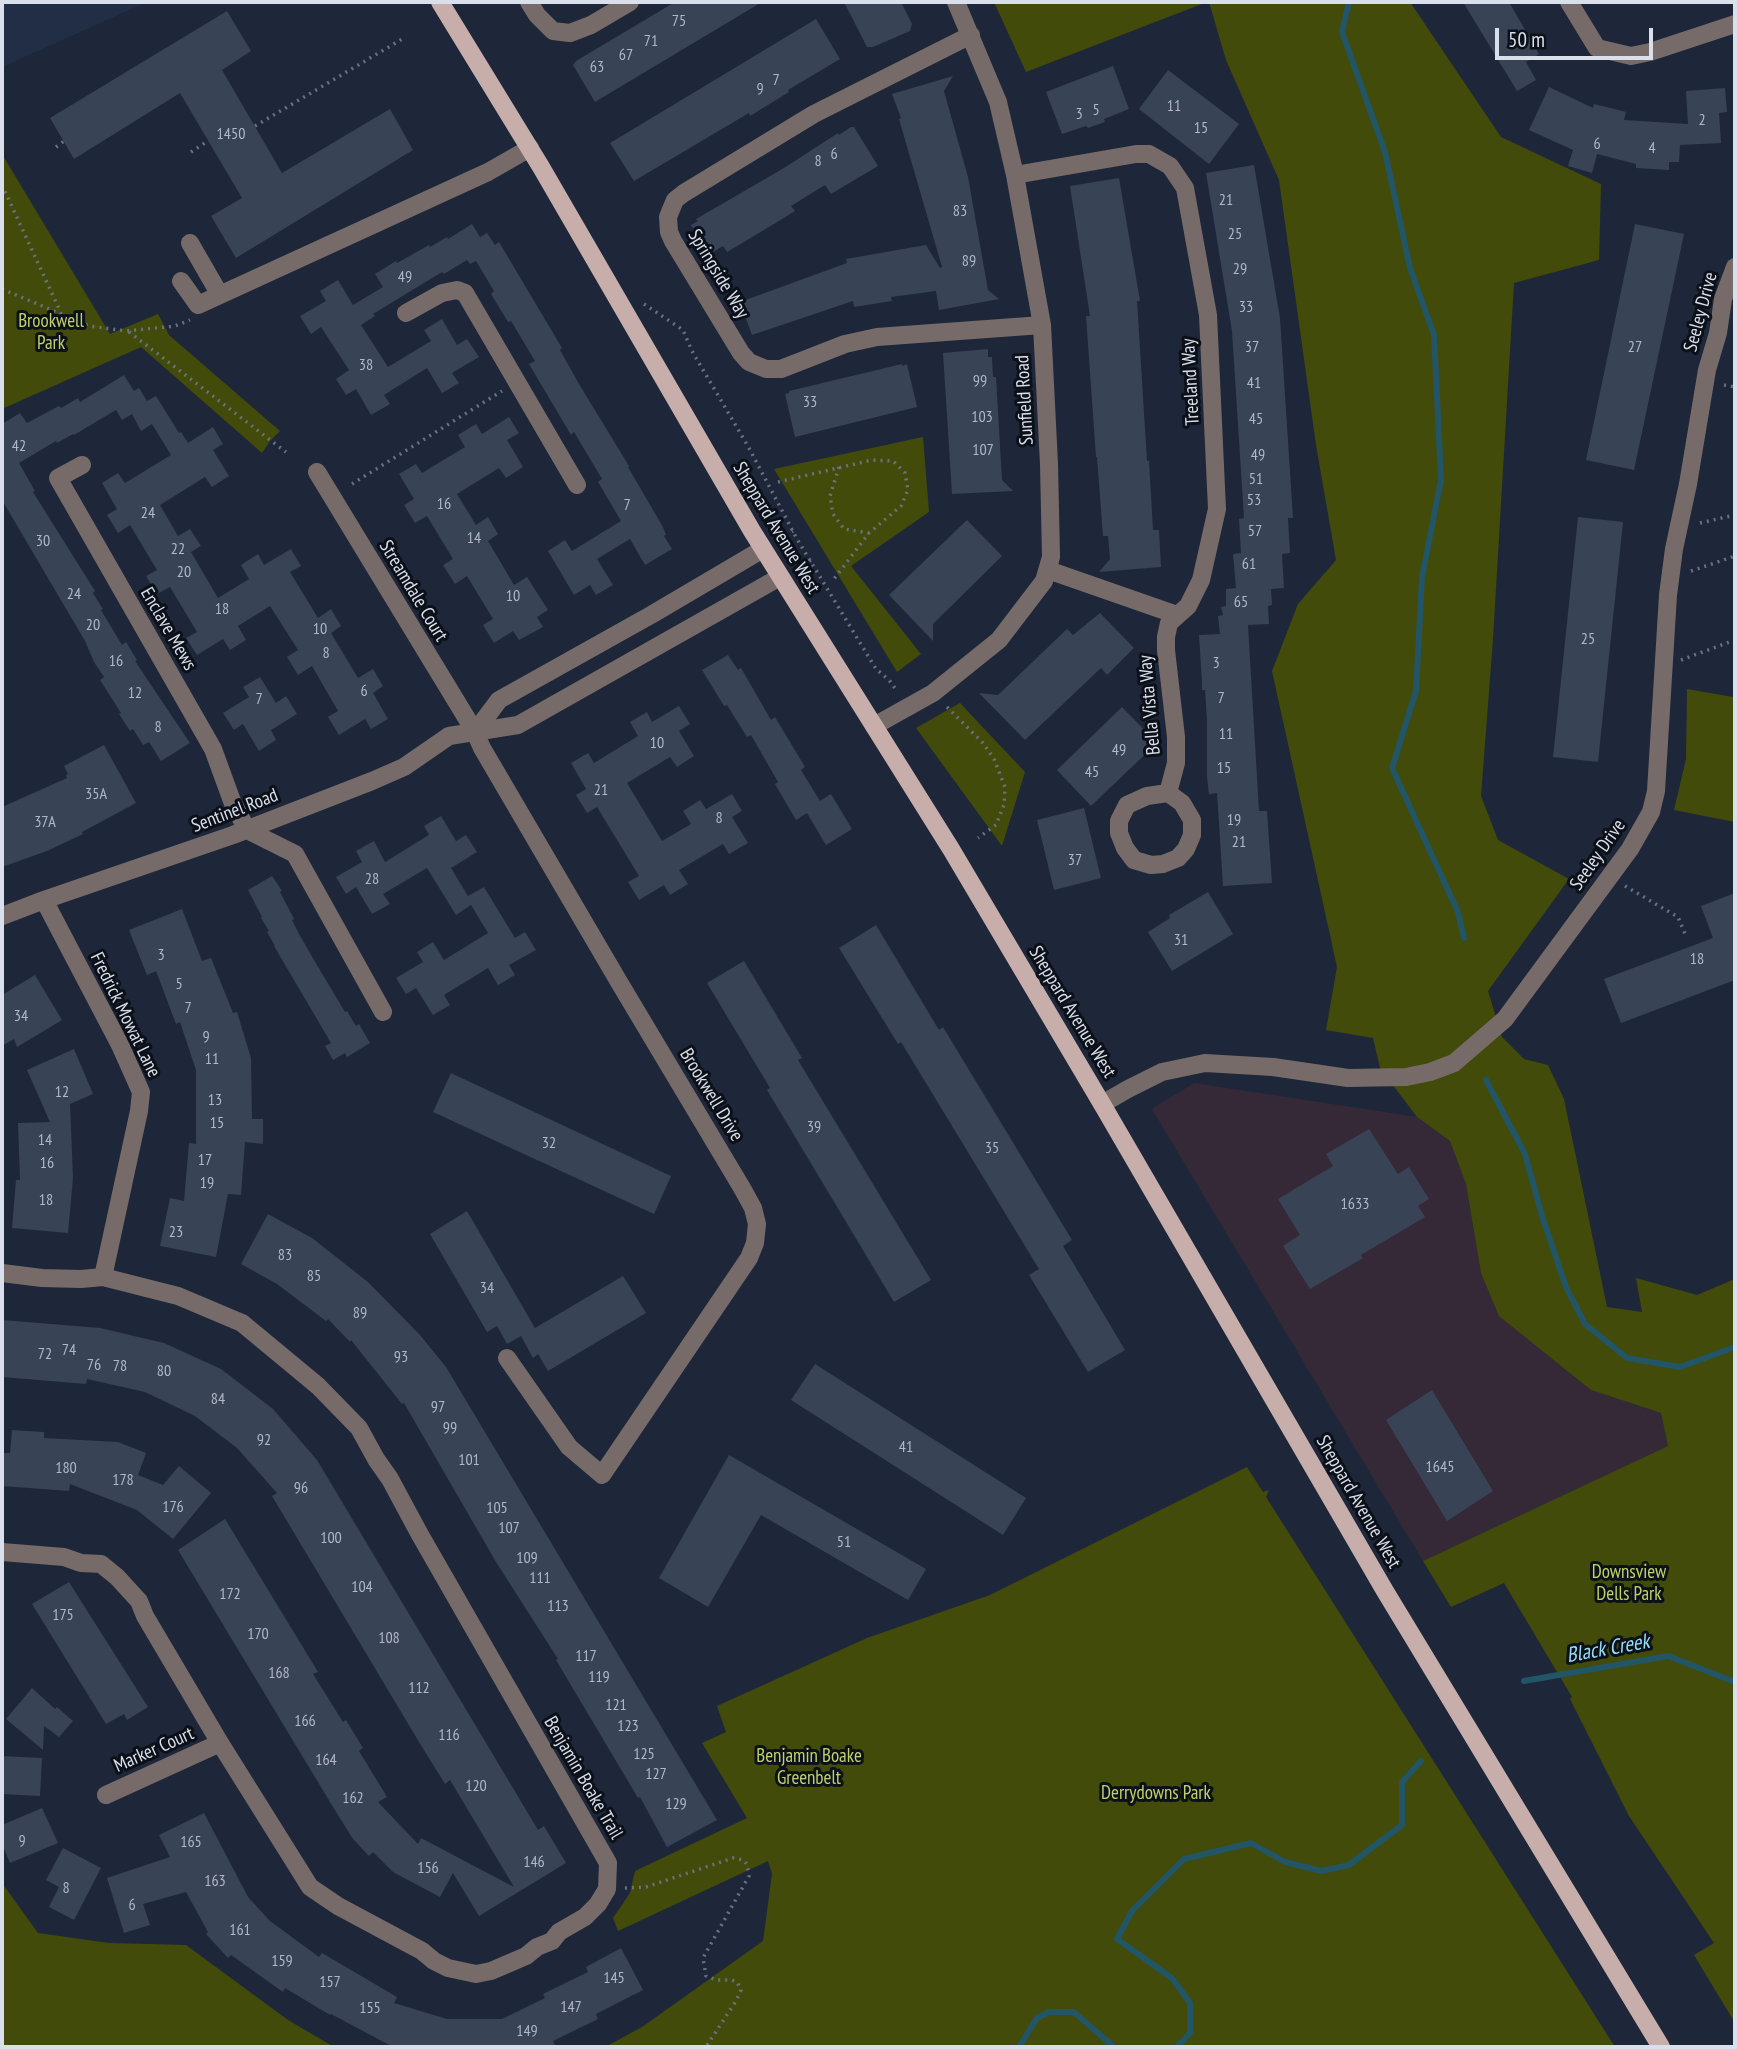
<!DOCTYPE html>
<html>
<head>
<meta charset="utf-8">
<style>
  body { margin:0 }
  #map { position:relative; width:1737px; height:2049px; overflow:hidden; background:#1e2739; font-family:"PT Sans Narrow",sans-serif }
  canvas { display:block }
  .frame { position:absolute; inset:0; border:4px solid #d9dfeb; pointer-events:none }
  .scale { position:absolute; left:1495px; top:28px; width:158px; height:32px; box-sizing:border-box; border:4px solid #d9dfeb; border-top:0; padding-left:9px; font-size:21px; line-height:24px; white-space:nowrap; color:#d9dfeb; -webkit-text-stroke:5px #0c1018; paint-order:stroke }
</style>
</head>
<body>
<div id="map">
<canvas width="1737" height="2049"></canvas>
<div class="frame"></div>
<div class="scale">50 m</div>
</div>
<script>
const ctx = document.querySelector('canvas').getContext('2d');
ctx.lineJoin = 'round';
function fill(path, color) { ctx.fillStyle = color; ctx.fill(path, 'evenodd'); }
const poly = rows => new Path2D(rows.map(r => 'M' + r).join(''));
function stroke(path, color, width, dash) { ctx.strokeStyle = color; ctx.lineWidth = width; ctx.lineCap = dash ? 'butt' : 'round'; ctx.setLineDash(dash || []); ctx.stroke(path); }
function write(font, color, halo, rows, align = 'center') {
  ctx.font = font + ' "PT Sans Narrow",sans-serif'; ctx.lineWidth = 6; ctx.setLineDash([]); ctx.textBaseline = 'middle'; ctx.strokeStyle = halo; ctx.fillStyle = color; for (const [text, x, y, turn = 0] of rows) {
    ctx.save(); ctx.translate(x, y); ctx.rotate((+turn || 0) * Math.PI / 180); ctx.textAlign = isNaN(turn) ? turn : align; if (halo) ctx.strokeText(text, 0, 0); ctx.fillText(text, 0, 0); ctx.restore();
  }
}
fill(poly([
  [1194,1083,1417,1117,1450,1141,1466,1184,1481,1273,1591,1390,1661,1413,1668,1446,1423,1561,1152,1109]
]), '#362937');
fill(poly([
  [2,2,147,2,2,67]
]), '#222e46');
fill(poly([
  [994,2,1207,2,1026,72],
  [1209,2,1410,2,1501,137,1601,184,1599,260,1514,283,1493,639,1481,796,1498,840,1569,879,1488,991,1502,1037,1524,1059,1548,1065,1564,1099,1607,1307,1642,1312,1636,1278,1697,1295,1735,1279,1735,2023,1694,1955,1714,1943,1629,1816,1570,1699,1572,1697,1504,1583,1451,1607,1423,1561,1668,1446,1661,1413,1591,1390,1499,1316,1481,1273,1466,1184,1450,1141,1417,1117,1380,1068,1373,1038,1326,1030,1337,967,1272,671,1298,604,1336,560,1316,445,1279,180,1226,60],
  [2,154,110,334,158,314,169,335,280,431,270,441,262,453,141,347,2,409],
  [923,437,929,512,851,566,921,654,897,672,774,469],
  [1687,689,1733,697,1735,690,1735,822,1674,810,1686,759],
  [960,703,1025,772,1002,846,916,728],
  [1247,1467,1263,1492,1269,1490,1266,1497,1615,2047,605,2047,642,2027,763,1941,772,1874,768,1861,618,1931,613,1918,630,1893,635,1871,747,1818,702,1743,726,1732,717,1706,867,1638,990,1595],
  [2,1883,38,1933,109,1943,186,1945,288,2020,334,2047,2,2047]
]), '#424b09');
stroke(poly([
  [1349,2,1342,32,1385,152,1410,268,1434,335,1441,480,1422,577,1416,691,1392,768,1458,912,1464,938],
  [1486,1080,1525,1154,1542,1216,1566,1287,1585,1324,1627,1358,1680,1367,1735,1347],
  [1524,1681,1668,1656,1735,1682],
  [1019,2047,1037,2018,1049,2012,1074,2012,1114,2047],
  [1177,2047,1190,2033,1190,2003,1172,1978,1117,1939,1132,1911,1184,1859,1251,1843,1285,1862,1322,1871,1349,1865,1402,1825,1402,1782,1421,1761]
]), '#256', 6);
fill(poly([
  [675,2,762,2,595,102,573,65,576,61],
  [844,2,901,2,912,24,910,31,873,47,867,47],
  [1463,2,1509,2,1539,54,1526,62,1536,80,1517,91],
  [227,11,251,51,222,70,282,173,390,109,413,150,236,258,211,216,242,198,180,93,74,159,50,118],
  [816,19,840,59,788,90,789,92,750,116,749,113,634,181,610,143],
  [1113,66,1129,109,1104,119,1105,122,1088,128,1086,126,1062,134,1046,92],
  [1168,70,1239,124,1209,164,1139,109],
  [953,76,944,91,968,177,988,290,999,299,939,310,936,291,891,297,892,301,854,307,853,301,752,335,740,302,847,263,846,259,926,245,940,268,942,267,899,119,901,118,892,94],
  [1549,87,1593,108,1594,104,1626,112,1624,120,1688,124,1686,91,1725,88,1727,112,1719,113,1721,143,1680,145,1679,162,1669,162,1669,170,1636,168,1636,164,1597,154,1592,173,1568,166,1573,150,1529,130],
  [851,127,854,127,878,166,831,194,825,185,791,206,795,211,769,227,727,252,723,246,708,255,691,225,698,221,696,219,784,168,838,133,839,135],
  [1254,165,1280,318,1293,518,1288,518,1290,553,1282,554,1284,588,1271,589,1272,605,1268,606,1269,624,1248,625,1259,811,1267,811,1272,883,1223,886,1217,793,1209,794,1207,777,1207,721,1205,690,1202,690,1202,682,1199,635,1220,634,1218,616,1223,615,1221,607,1226,606,1226,589,1236,588,1233,554,1241,553,1239,519,1244,518,1232,331,1206,173],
  [1119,178,1140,301,1137,301,1147,461,1149,461,1153,530,1159,530,1161,567,1099,572,1110,559,1108,536,1103,536,1097,457,1096,457,1086,316,1090,316,1070,186],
  [472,224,480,237,487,233,495,245,499,242,562,348,560,350,579,384,629,466,628,467,663,527,666,535,664,536,672,549,645,565,630,539,597,559,613,585,596,595,590,585,574,595,548,551,565,540,572,551,621,521,598,482,602,479,574,432,571,435,529,364,535,361,511,321,508,322,491,294,494,291,476,261,470,264,467,260,444,274,442,272,373,314,375,316,361,325,388,367,431,341,424,330,442,319,457,345,467,339,479,357,452,373,459,383,442,393,427,368,384,395,390,404,371,415,356,389,346,395,336,379,349,370,321,327,311,334,300,316,326,301,320,291,338,280,353,305,383,287,375,274,396,261,397,263,429,245,430,247,447,237,448,239],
  [1635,224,1684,234,1634,470,1586,460],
  [988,349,988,357,992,357,993,377,996,377,1002,480,1013,491,952,494,943,353],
  [902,364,902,366,907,364,917,407,795,437,785,394,789,393,789,391],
  [124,375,134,391,139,388,147,401,156,396,179,433,181,432,188,443,213,427,223,444,213,450,229,476,212,487,205,477,160,505,178,536,190,529,201,546,191,552,218,598,249,579,241,565,258,554,264,565,291,549,301,566,290,572,318,618,331,609,341,626,331,633,358,678,373,669,383,686,373,693,388,719,371,729,365,719,339,735,328,717,338,711,312,666,298,675,287,657,298,650,270,606,238,626,246,640,230,650,223,639,197,655,186,638,197,632,170,587,157,594,146,576,157,570,130,525,118,533,107,515,117,509,102,483,118,473,125,483,171,455,152,424,141,431,132,414,122,420,116,410,74,435,73,434,57,443,56,441,19,463,35,491,33,492,95,591,93,593,103,609,101,610,122,645,126,642,137,660,135,661,190,743,161,761,149,742,143,745,133,729,130,731,119,714,121,713,100,680,104,677,94,662,85,641,2,500,2,424,20,413,27,423,59,406,61,408,78,398,80,402],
  [509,417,519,433,507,440,523,467,506,478,499,468,457,494,476,525,488,517,498,534,488,541,514,585,527,577,548,610,537,617,543,627,519,640,513,631,494,643,483,625,493,619,467,576,455,584,443,565,453,559,427,516,415,523,404,505,414,499,399,474,416,464,422,473,465,447,458,435,476,424,482,434],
  [1578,517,1623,522,1598,762,1553,757],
  [967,520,1002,556,933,624,933,641,889,595],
  [1100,613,1134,648,1107,675,1101,668,1025,740,979,693,998,695,1067,629,1073,635],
  [728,655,738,670,741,668,771,720,775,717,805,767,801,770,820,801,831,794,852,829,826,845,807,813,796,820,775,784,778,782,751,735,747,737,727,705,724,706,702,670],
  [260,677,276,703,286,696,297,714,271,730,276,740,259,751,243,724,234,730,223,713,249,697,243,687],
  [679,706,690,724,679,731,694,756,677,767,670,757,627,783,662,841,691,824,683,811,700,800,706,809,732,794,742,811,732,817,748,843,729,854,723,844,679,870,688,884,670,895,664,885,639,900,628,882,639,876,597,807,587,813,576,795,586,789,571,763,588,753,594,763,638,736,630,722,647,712,652,722],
  [1122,707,1157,743,1091,806,1057,770],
  [104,745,136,803,82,832,83,834,47,851,2,867,2,807,67,778,66,775,68,774,64,766],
  [1084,808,1101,878,1054,890,1037,820],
  [441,816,456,841,466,835,477,852,451,868,468,896,484,887,515,938,525,932,536,950,509,965,515,975,498,985,488,968,444,995,450,1005,433,1015,416,988,406,994,396,978,423,962,417,952,433,942,444,960,488,933,471,905,456,915,427,868,383,894,390,904,372,914,356,887,346,894,336,877,362,862,356,851,363,847,374,841,385,862,429,835,424,826],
  [272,876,282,891,280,892,294,919,292,920,299,934,314,960,345,1012,347,1011,356,1026,359,1024,370,1043,347,1057,345,1053,333,1060,325,1046,331,1043,274,946,275,946,267,932,269,931,261,918,262,917,248,890],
  [1208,892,1233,934,1172,971,1148,932,1170,918,1169,915],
  [1735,893,1735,980,1621,1023,1604,979,1713,938,1701,906],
  [182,909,202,961,211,958,233,1013,237,1012,251,1058,252,1119,263,1119,263,1144,245,1142,241,1195,228,1194,216,1257,160,1246,170,1198,184,1201,189,1143,196,1144,196,1070,180,1022,176,1024,156,971,147,975,129,930],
  [876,925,939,1030,943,1027,1072,1240,1063,1246,1125,1350,1088,1372,1029,1275,1039,1269,901,1042,898,1044,839,948],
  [744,961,802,1058,798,1060,931,1280,894,1302,767,1090,770,1088,707,983],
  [35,975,62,1020,17,1047,14,1039,2,1046,2,995],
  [74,1049,93,1094,70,1104,73,1178,68,1233,12,1228,16,1180,20,1180,18,1123,50,1122,27,1070],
  [451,1073,671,1176,654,1214,433,1112],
  [1369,1129,1398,1174,1409,1167,1429,1199,1418,1206,1425,1217,1361,1255,1363,1258,1310,1289,1283,1246,1300,1235,1278,1199,1333,1166,1326,1154],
  [467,1211,535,1328,623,1276,646,1313,548,1371,538,1354,533,1358,521,1336,507,1344,497,1326,487,1332,430,1234],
  [268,1214,312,1238,368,1282,420,1335,446,1367,717,1820,667,1847,640,1797,638,1798,556,1660,558,1659,496,1562,404,1403,402,1404,351,1340,350,1342,328,1319,326,1321,277,1284,241,1264],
  [2,1320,100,1328,164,1343,221,1369,273,1409,317,1460,538,1830,544,1826,566,1863,479,1916,453,1873,440,1897,393,1872,373,1852,369,1856,353,1839,333,1807,178,1550,225,1519,318,1672,313,1674,343,1722,346,1720,363,1748,359,1751,387,1797,378,1802,418,1844,421,1838,514,1887,450,1780,445,1784,419,1742,272,1496,277,1493,237,1448,195,1416,145,1392,87,1379,86,1384,2,1377],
  [815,1364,1026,1498,1003,1535,791,1400],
  [1432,1390,1493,1491,1447,1521,1386,1420],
  [12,1430,44,1432,44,1438,118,1442,146,1453,138,1475,163,1485,179,1466,211,1493,173,1539,137,1510,70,1484,69,1491,2,1486,2,1453,10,1453],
  [729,1455,926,1569,908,1600,761,1515,708,1607,659,1578],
  [69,1582,148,1707,127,1720,124,1714,106,1724,32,1604],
  [32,1688,55,1709,57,1707,73,1721,59,1737,44,1726,43,1750,6,1719],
  [2,1756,42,1758,40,1796,2,1794],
  [42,1808,58,1843,10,1863,2,1844,2,1825],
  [204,1813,248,1897,270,1921,319,1957,322,1953,397,1997,394,2003,447,2019,502,2019,545,1998,543,1994,588,1972,586,1967,621,1948,643,1990,596,2014,598,2019,553,2041,556,2047,393,2047,331,2014,330,2015,285,1988,283,1992,231,1955,228,1958,206,1934,208,1932,186,1892,143,1904,150,1925,124,1933,107,1878,170,1857,159,1835],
  [63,1848,101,1868,74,1920,49,1907,59,1887,46,1880]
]), '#384356');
stroke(poly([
  [255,126,404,38],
  [56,147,64,141],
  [191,152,208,141],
  [2,185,61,313],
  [2,289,89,326,127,331,175,326,190,320],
  [644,304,683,330,692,351,749,448,797,539,876,669,889,680,897,691],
  [129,332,286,452],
  [1724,385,1735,387],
  [839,467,830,496,833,514,844,529,869,533],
  [778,482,872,460,893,461,905,473,908,490,901,506,869,533,834,579],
  [352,484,502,391],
  [1700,523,1735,515],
  [780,539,793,531],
  [797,568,811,560],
  [1691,571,1735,556],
  [1681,660,1735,640],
  [947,707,983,743,994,759,1005,787,1004,805,996,825,978,838],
  [1625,886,1678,917,1686,936],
  [625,1888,646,1887,733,1858,743,1860,747,1864,749,1876,703,1958,706,1976,716,1980,732,1980,737,1982,741,1990,736,2001,706,2047]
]), '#6a7181', 3.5, [2, 5]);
stroke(poly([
  [529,2,537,15,553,31,570,33,591,25,630,2],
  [1569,2,1597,48,1631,56,1650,52,1735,24],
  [971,35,814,114,684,193,675,200,670,212,668,217,669,232,673,241,741,353,749,362,766,369,781,369,845,344,877,337,1042,325],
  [1015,175,1136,154,1149,154,1170,166,1185,188,1208,315,1217,509,1201,580,1188,606,1169,623,1166,637,1166,650,1176,737,1176,763,1168,793],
  [190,243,220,295],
  [181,281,198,305,488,172,530,148],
  [406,313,442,293,457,290,465,293,577,485],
  [82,465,58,478,213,749,232,801,247,830,295,854,383,1012],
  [317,472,475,732,482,748,619,982,742,1188,753,1208,757,1224,755,1243,749,1258,602,1475,569,1447,507,1358],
  [1048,570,1177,615],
  [874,726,933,693,999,640,1044,581,1051,557,1049,464,1042,325,1015,175,998,102,956,2],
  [475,732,499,700,651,615,763,549],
  [1168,793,1182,803,1192,820,1192,835,1186,849,1178,858,1163,864,1151,865,1134,860,1125,848,1119,833,1119,821,1127,805,1147,796,1168,793],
  [44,900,120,1045,141,1092,139,1111,103,1277],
  [2,916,44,900,233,835,372,781,404,767,449,736,518,725,780,577],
  [1102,1104,1128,1089,1162,1072,1205,1063,1273,1067,1348,1078,1406,1077,1430,1072,1454,1063,1505,1019,1630,849,1651,812,1656,791,1668,595,1674,549,1688,484,1707,370,1718,333,1723,299,1735,267],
  [2,1273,42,1278,81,1279,103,1277,178,1296,242,1323,318,1386,359,1428,376,1459,390,1479,419,1533,608,1863,607,1889,598,1904,585,1917,559,1932,552,1941,537,1947,526,1956,491,1971,476,1974,448,1968,434,1961,422,1951,338,1906,310,1887,220,1743,145,1616,139,1601,117,1577,101,1564,81,1563,64,1557,2,1552],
  [106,1795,220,1743]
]), '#776b69', 18);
stroke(poly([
  [440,2,541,167,752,531,951,849,1102,1104,1385,1591,1661,2047]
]), '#c8aeab', 18);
write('16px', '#b1b8c6', null, [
  ["75",679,21],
  ["71",651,41],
  ["67",626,55],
  ["63",597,67],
  ["7",776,80],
  ["9",760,89],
  ["11",1174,106],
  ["5",1096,110],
  ["3",1079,114],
  ["2",1702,120],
  ["15",1201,128],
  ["1450",231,134],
  ["6",1597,144],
  ["4",1652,148],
  ["6",834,154],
  ["8",818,161],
  ["21",1226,200],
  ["83",960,211],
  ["25",1235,234],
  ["89",969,261],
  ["29",1240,269],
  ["49",405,277],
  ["33",1246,307],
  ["37",1252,347],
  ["27",1635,347],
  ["38",366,365],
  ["99",980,381],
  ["41",1254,383],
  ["33",810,402],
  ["103",982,417],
  ["45",1256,419],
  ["42",19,446],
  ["107",983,450],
  ["49",1258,455],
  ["51",1256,479],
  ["53",1254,500],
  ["16",444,504],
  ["7",627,505],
  ["24",148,513],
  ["57",1255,531],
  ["14",474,538],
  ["30",43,541],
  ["22",178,549],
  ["61",1249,564],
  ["20",184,572],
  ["24",74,594],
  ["10",513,596],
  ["65",1241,602],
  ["18",222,609],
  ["20",93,625],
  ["10",320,629],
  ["25",1588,639],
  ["8",326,653],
  ["16",116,661],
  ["3",1216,663],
  ["6",364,691],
  ["12",135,693],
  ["7",1221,698],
  ["7",259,699],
  ["8",158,727],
  ["11",1226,734],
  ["10",657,743],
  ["49",1119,750],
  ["15",1224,768],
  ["45",1092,772],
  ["21",601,790],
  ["35A",96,794],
  ["8",719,818],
  ["19",1234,820],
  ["37A",45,822],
  ["21",1239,842],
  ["37",1075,860],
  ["28",372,879],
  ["31",1181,940],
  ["3",161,955],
  ["18",1697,959],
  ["5",179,984],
  ["7",188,1008],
  ["34",21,1016],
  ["9",206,1037],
  ["11",212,1059],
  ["12",62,1092],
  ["13",215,1100],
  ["15",217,1123],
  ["39",814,1127],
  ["14",45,1140],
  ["32",549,1143],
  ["35",992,1148],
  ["17",205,1160],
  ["16",47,1163],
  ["19",207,1183],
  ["18",46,1200],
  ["1633",1355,1204],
  ["23",176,1232],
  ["83",285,1255],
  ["85",314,1276],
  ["34",487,1288],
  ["89",360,1313],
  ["74",69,1350],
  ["72",45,1354],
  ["93",401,1357],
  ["76",94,1365],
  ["78",120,1366],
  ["80",164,1371],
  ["84",218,1399],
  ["97",438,1407],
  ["99",450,1428],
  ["92",264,1440],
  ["41",906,1447],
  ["101",469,1460],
  ["1645",1440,1467],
  ["180",66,1468],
  ["178",123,1480],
  ["96",301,1488],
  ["176",173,1507],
  ["105",497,1508],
  ["107",509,1528],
  ["100",331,1538],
  ["51",844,1542],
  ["109",527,1558],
  ["111",540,1578],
  ["104",362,1587],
  ["172",230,1594],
  ["113",558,1606],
  ["175",63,1615],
  ["170",258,1634],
  ["108",389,1638],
  ["117",586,1656],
  ["168",279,1673],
  ["119",599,1677],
  ["112",419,1688],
  ["121",616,1705],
  ["166",305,1721],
  ["123",628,1726],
  ["116",449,1735],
  ["125",644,1754],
  ["164",326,1760],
  ["127",656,1774],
  ["120",476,1786],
  ["162",353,1798],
  ["129",676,1804],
  ["9",22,1841],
  ["165",191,1842],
  ["146",534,1862],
  ["156",428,1868],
  ["163",215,1881],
  ["8",66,1888],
  ["6",132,1905],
  ["161",240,1930],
  ["159",282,1961],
  ["145",614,1978],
  ["157",330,1982],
  ["147",571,2007],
  ["155",370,2008],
  ["149",527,2031]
]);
write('19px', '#d9dfeb', '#0c1018', [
  ["Springside Way",718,274,59],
  ["Seeley Drive",1701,312,-75],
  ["Treeland Way",1191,382,-93],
  ["Sunfield Road",1025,400,-93],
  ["Sheppard Avenue West",776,528,59],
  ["Streamdale Court",413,591,59],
  ["Enclave Mews",168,629,60],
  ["Bella Vista Way",1150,705,-95],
  ["Sentinel Road",235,811,-21],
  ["Seeley Drive",1598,855,-55],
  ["Sheppard Avenue West",1072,1012,59],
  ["Fredrick Mowat Lane",125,1015,64],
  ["Brookwell Drive",711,1095,59],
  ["Sheppard Avenue West",1358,1502,60],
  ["Marker Court",154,1750,-24],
  ["Benjamin Boake Trail",583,1778,60]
]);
write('19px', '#c0d26a', '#0c1018', [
  ["Brookwell",51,322],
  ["Park",51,344],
  ["Downsview",1629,1573],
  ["Dells Park",1629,1595],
  ["Benjamin Boake",809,1757],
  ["Greenbelt",809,1779],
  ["Derrydowns Park",1156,1794]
]);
write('italic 21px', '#97ddf7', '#0c1018', [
  ["Black Creek",1608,1649,-10]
]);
</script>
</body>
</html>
